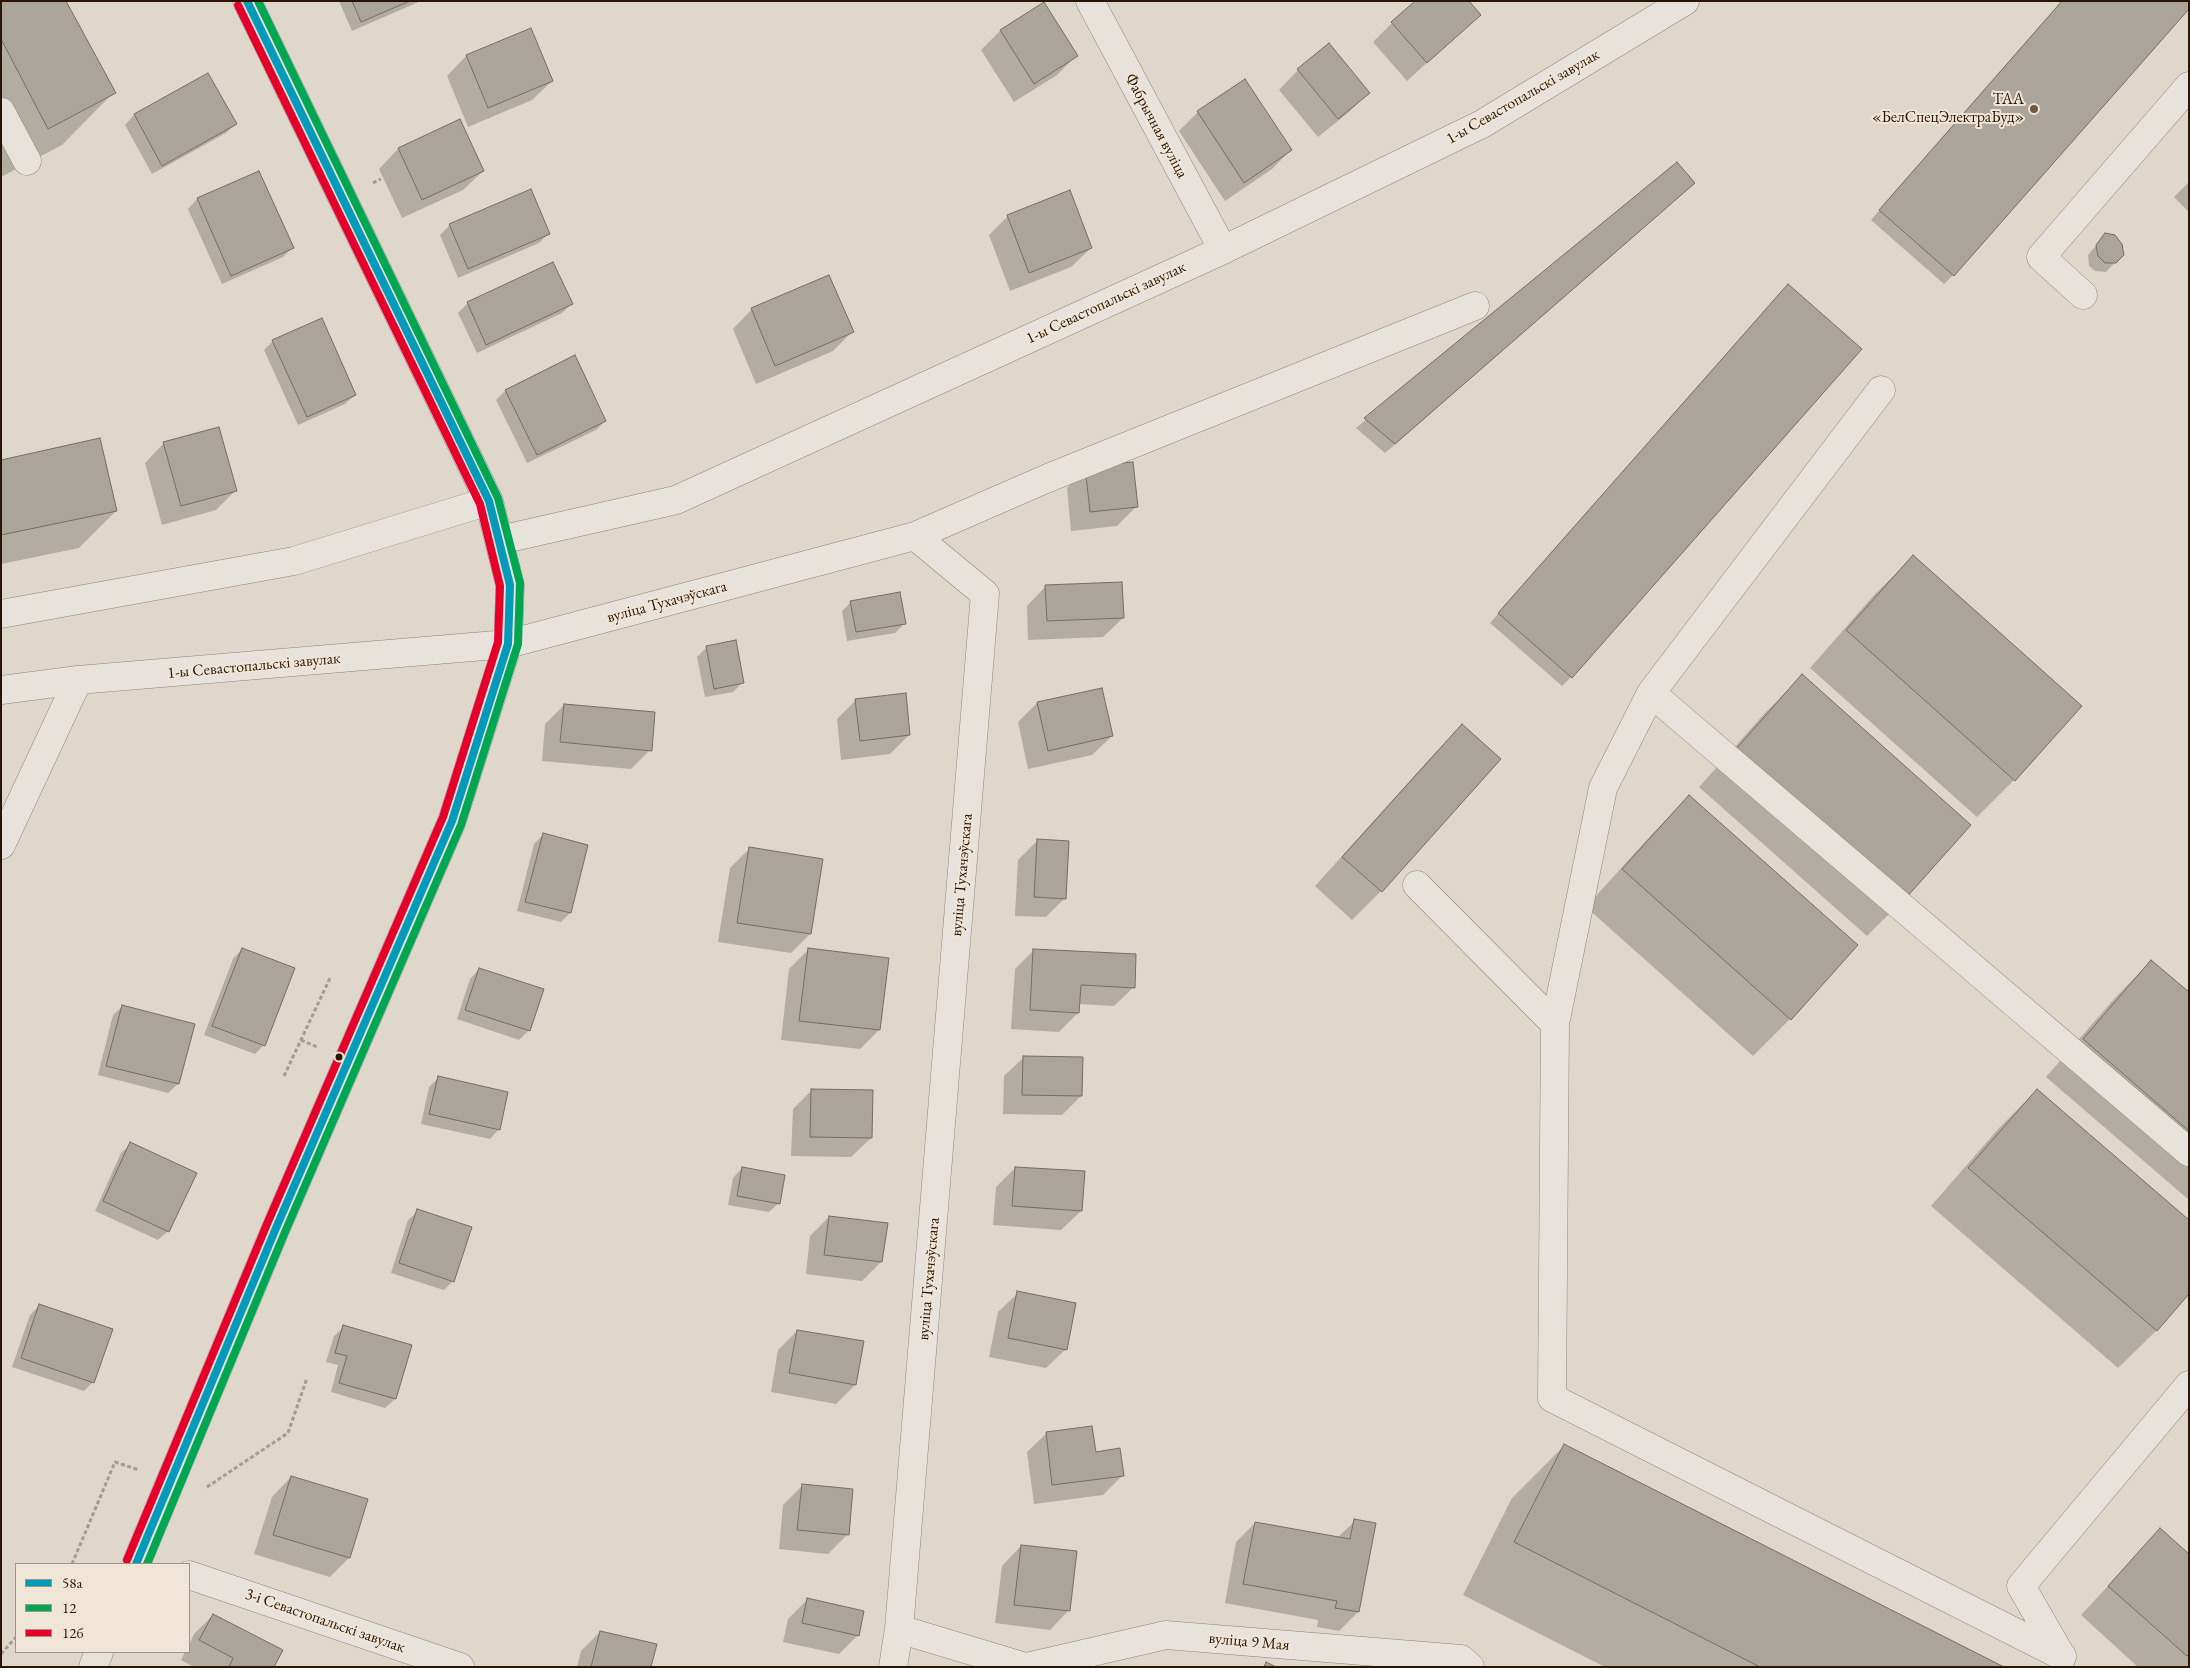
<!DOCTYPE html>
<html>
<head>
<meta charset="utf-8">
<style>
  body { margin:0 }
  #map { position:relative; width:2190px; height:1668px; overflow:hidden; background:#dfd7ca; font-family:"EB Garamond",serif }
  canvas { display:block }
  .frame { position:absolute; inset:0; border:2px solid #2b1403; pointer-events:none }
  .legend { position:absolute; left:15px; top:1563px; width:175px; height:90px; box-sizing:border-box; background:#f0e6d7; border:1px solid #a19282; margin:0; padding:6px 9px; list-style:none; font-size:15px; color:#2b1403 }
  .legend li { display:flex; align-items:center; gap:10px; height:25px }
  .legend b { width:25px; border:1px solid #a19282 }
</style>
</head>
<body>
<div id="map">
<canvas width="2190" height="1668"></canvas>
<div class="frame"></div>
<ul class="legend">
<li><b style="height:6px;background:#049aba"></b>58а</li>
<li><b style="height:6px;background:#00a651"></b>12</li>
<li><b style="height:6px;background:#e4002b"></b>12б</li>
</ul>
</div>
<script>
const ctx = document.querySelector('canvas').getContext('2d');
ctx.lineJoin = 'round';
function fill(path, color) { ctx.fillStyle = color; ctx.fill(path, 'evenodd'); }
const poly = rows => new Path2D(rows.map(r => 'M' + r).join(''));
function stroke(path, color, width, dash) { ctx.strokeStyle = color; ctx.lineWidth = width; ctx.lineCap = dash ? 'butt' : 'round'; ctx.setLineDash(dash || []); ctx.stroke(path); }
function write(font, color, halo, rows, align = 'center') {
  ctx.font = font + ' "EB Garamond",serif'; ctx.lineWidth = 4; ctx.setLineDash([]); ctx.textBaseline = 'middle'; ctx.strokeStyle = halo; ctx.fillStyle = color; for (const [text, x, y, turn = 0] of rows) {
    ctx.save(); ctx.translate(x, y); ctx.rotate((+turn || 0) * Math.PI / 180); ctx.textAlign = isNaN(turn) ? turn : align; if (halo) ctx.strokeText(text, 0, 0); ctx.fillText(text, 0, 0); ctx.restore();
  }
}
fill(poly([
  [1,1,114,92,62,145,1,177],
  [339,1,421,1,352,31],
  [2062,1,1953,275,1944,284,1871,220],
  [1044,4,1076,56,1057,75,1014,102,981,50,1000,31],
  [1479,15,1407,81,1373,42,1392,23],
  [530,30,552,81,532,100,468,127,447,76,466,56],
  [1298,70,1368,93,1349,112,1318,137,1279,90],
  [208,74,235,124,226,133,152,174,125,125,134,115],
  [1198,112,1291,150,1272,169,1225,201,1179,131],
  [459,121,483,171,463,190,402,218,379,169,398,149],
  [1677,163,1684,192,1385,453,1356,428],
  [259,172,292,248,283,257,222,284,188,209,197,199],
  [2189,182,2189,212,2174,197],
  [530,191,548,234,539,243,458,278,440,235,450,225],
  [1008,216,1091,248,1071,267,1010,291,989,235],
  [2106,234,2122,255,2106,272,2095,271,2089,266,2088,255],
  [1779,295,1571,677,1562,686,1490,623],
  [468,303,571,304,562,313,477,353,458,313],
  [752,309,852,332,833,351,756,384,733,329],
  [273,341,355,395,345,404,298,425,264,350],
  [505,391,605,421,596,430,527,463,496,400],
  [164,443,235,491,216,510,162,525,145,463],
  [1,461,116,511,79,548,1,564],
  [1086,468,1136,507,1117,526,1071,531,1067,488],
  [1913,557,2014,780,1977,817,1810,668,1875,594],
  [1046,586,1123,618,1103,637,1028,640,1027,606],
  [851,602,904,624,895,633,847,641,842,611],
  [707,647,743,682,733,692,705,697,697,657],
  [1802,676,1904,899,1867,936,1699,787,1765,713],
  [856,700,909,735,890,754,841,760,837,719],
  [1037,703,1112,736,1092,755,1028,769,1018,722],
  [564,705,650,750,631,769,542,761,545,724],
  [1462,726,1500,759,1381,891,1352,920,1315,886,1434,754],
  [1689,797,1790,1019,1753,1056,1586,907,1652,834],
  [543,835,570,913,561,922,517,911,534,844],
  [1037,841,1065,898,1046,917,1015,916,1018,860],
  [750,848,822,860,810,934,791,953,718,942,730,868],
  [242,949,264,1045,255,1054,204,1035,233,959],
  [808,950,879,1030,860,1049,781,1040,789,969],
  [1034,950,1134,987,1114,1006,1079,1004,1078,1013,1059,1032,1011,1029,1015,969],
  [2151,961,2189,994,2189,1200,2046,1077,2114,999],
  [479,969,529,1030,519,1040,457,1019,470,979],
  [123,1006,194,1025,178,1084,168,1093,98,1075,113,1015],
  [1024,1057,1081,1096,1062,1115,1003,1114,1004,1076],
  [439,1077,499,1129,490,1139,421,1124,429,1087],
  [812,1090,871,1138,851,1157,791,1156,793,1109],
  [2037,1090,2189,1292,2156,1331,2118,1368,1931,1206,1999,1128],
  [131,1144,168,1231,158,1240,95,1211,121,1153],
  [742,1168,779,1203,769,1212,728,1205,733,1178],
  [1015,1168,1081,1211,1061,1230,993,1225,996,1187],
  [418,1211,453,1281,444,1290,391,1273,408,1220],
  [829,1217,881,1262,862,1281,806,1274,810,1236],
  [1018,1293,1066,1349,1046,1368,989,1357,998,1312],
  [39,1306,93,1382,84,1391,12,1367,30,1315],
  [344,1327,410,1346,395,1399,385,1408,331,1392,338,1365,326,1362,334,1336],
  [797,1331,855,1385,836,1404,771,1392,778,1350],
  [1047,1433,1095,1453,1122,1476,1103,1495,1034,1504,1027,1452],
  [1565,1445,2001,1667,1605,1667,1463,1595,1512,1498],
  [291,1477,349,1558,330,1577,254,1554,272,1497],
  [802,1486,848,1534,828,1554,779,1549,783,1505],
  [1355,1521,1358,1612,1339,1631,1317,1627,1318,1620,1225,1603,1236,1542,1255,1523,1337,1538],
  [2160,1530,2189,1556,2189,1667,2138,1667,2081,1615],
  [1021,1546,1069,1610,1050,1630,995,1623,1002,1566],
  [807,1600,858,1635,839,1654,783,1642,788,1619],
  [213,1615,273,1667,194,1667,181,1660,185,1652,189,1652,189,1645,194,1634],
  [600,1632,650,1667,577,1667,581,1651]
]), '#0003');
const building = poly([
  [1,1,66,1,116,93,48,129,1,39,1,1],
  [352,1,410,1,361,22,352,1],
  [1415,1,1469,1,1481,15,1427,63,1391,22,1415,1],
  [2062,1,2189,1,2189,9,1954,276,1879,210,2062,1],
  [1044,2,1078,56,1034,84,1000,30,1044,2],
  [531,28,553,81,488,108,466,55,531,28],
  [1329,43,1370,93,1338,119,1297,69,1329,43],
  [208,73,237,124,162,166,134,114,208,73],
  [1245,79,1292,150,1244,183,1197,111,1245,79],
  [460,119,484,171,422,200,398,148,460,119],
  [1677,162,1695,183,1395,444,1364,418,1677,162],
  [259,171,294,248,231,276,197,198,259,171],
  [531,189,550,234,468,269,449,224,531,189],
  [1070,190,1092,248,1029,273,1007,215,1070,190],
  [2105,233,2115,235,2122,244,2124,255,2116,263,2105,263,2098,256,2096,245,2105,233],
  [553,262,573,304,486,345,467,302,553,262],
  [829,275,854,332,775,366,751,308,829,275],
  [1788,284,1862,349,1572,678,1498,613,1788,284],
  [322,318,356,395,307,417,272,340,322,318],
  [575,355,606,421,537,455,505,390,575,355],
  [219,427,237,491,181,506,163,442,219,427],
  [100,438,117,511,1,535,1,460,100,438],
  [1133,462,1138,507,1090,512,1085,467,1133,462],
  [1913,555,2082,706,2015,781,1846,630,1913,555],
  [1122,582,1124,618,1047,621,1045,585,1122,582],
  [900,592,906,624,856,632,850,601,900,592],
  [736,640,744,683,714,689,706,646,736,640],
  [1802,674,1971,825,1905,899,1736,749,1802,674],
  [1102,688,1113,736,1048,751,1037,702,1102,688],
  [906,693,910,735,860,741,855,699,906,693],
  [564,704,655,712,652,751,560,742,564,704],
  [1462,724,1501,759,1382,892,1342,857,1462,724],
  [1689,795,1858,945,1791,1020,1622,869,1689,795],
  [543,833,588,845,571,913,525,902,543,833],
  [1037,839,1069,841,1066,899,1034,897,1037,839],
  [749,847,823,859,811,934,737,923,749,847],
  [242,948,295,968,265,1046,212,1026,242,948],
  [808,948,889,958,880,1030,799,1021,808,948],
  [1033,949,1136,954,1135,988,1081,985,1079,1013,1030,1010,1033,949],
  [2151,960,2189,992,2189,1131,2083,1039,2151,960],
  [479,968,544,989,530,1031,465,1010,479,968],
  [122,1005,195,1024,179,1084,106,1066,122,1005],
  [1023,1056,1083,1057,1082,1096,1022,1095,1023,1056],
  [438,1076,508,1092,500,1130,429,1114,438,1076],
  [811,1089,873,1090,872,1138,810,1137,811,1089],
  [2037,1089,2189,1220,2189,1294,2157,1331,1968,1168,2037,1089],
  [130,1142,197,1173,169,1232,103,1201,130,1142],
  [742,1167,785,1175,780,1204,737,1196,742,1167],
  [1015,1167,1085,1171,1082,1211,1012,1206,1015,1167],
  [417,1209,472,1227,454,1282,399,1263,417,1209],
  [829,1216,888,1223,882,1262,824,1255,829,1216],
  [1017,1291,1076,1303,1067,1350,1008,1338,1017,1291],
  [39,1304,113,1329,94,1383,21,1358,39,1304],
  [343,1325,412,1345,396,1399,339,1383,347,1356,335,1353,343,1325],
  [797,1330,864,1341,856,1385,789,1373,797,1330],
  [1092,1426,1096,1452,1120,1448,1124,1476,1052,1485,1046,1432,1092,1426],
  [1564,1444,2004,1667,1760,1667,1514,1542,1564,1444],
  [291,1476,368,1499,350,1558,273,1535,291,1476],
  [802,1484,853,1489,849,1535,797,1530,802,1484],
  [1354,1519,1376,1523,1359,1612,1335,1608,1337,1601,1243,1584,1255,1522,1350,1539,1354,1519],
  [2160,1528,2189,1554,2189,1654,2187,1656,2108,1586,2160,1528],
  [1021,1545,1077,1551,1070,1611,1014,1605,1021,1545],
  [807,1598,864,1611,859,1636,802,1623,807,1598],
  [213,1614,283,1650,274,1667,229,1667,233,1658,199,1640,213,1614],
  [600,1631,657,1644,651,1667,591,1667,600,1631],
  [1266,1662,1276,1667,1264,1667,1266,1662]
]);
fill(building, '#aba49a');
stroke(building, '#756d64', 1);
const minor = poly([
  [1090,1,1223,250],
  [1,112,27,161],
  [2083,295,2041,257,2189,86],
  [1881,390,1651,693,2189,1152],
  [915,536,1048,478,1475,306],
  [500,540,676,500,1223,250,1482,124,1685,1],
  [1,614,294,561,489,501],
  [1,690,78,680,508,644,915,536,985,594,899,1629,893,1667],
  [1,845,78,680],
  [1417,885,1555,1024,1603,788,1651,693],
  [1555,1024,1552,1398,2062,1656],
  [136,1564,276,1228,452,821,508,644,510,585,489,501,247,1],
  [189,1575,460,1667],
  [899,1629,1025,1667],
  [2062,1657,2021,1586,2189,1385],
  [93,1667,99,1652],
  [1027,1667,1166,1635,1461,1659,1470,1667]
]);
stroke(minor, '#8f877e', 29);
stroke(poly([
  [373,183,381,179],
  [301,1040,317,1047],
  [284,1076,331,976],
  [207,1487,288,1433,307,1378],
  [72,1564,115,1462,139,1470],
  [1,1654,16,1637]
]), '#a29c95', 3, [4, 2.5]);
stroke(minor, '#e7e2dc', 28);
stroke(poly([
  [136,1564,276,1228,452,821,508,644,510,585,489,501,247,1]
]), '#049aba', 8);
stroke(poly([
  [147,1564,285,1232,461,825,518,644,520,583,498,498,258,1]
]), '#00a651', 8);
stroke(poly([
  [127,1560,267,1224,443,817,498,642,500,586,480,504,238,5]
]), '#e4002b', 8);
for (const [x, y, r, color] of [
  [2034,109,5,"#6a5849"],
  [339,1057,4.5,"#2b1403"]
]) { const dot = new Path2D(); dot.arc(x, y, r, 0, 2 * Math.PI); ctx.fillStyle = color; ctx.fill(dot); stroke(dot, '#f0e6d7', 2); }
write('16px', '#2b1403', '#f0e6d7', [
  ["1-ы Севастопальскі завулак",1523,97,-30],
  ["Фабрычная вуліца",1156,126,62],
  ["1-ы Севастопальскі завулак",1106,303,-25],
  ["вуліца Тухачэўскага",667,602,-15],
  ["1-ы Севастопальскі завулак",254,666,-5],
  ["вуліца Тухачэўскага",962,875,-85],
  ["вуліца Тухачэўскага",929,1279,-85],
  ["3-і Севастопальскі завулак",325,1621,19],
  ["вуліца 9 Мая",1249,1642,5]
]);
write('16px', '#2b1403', '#f0e6d7', [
  ["ТАА",2024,100],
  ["«БелСпецЭлектраБуд»",2024,118]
], 'right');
</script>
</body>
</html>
